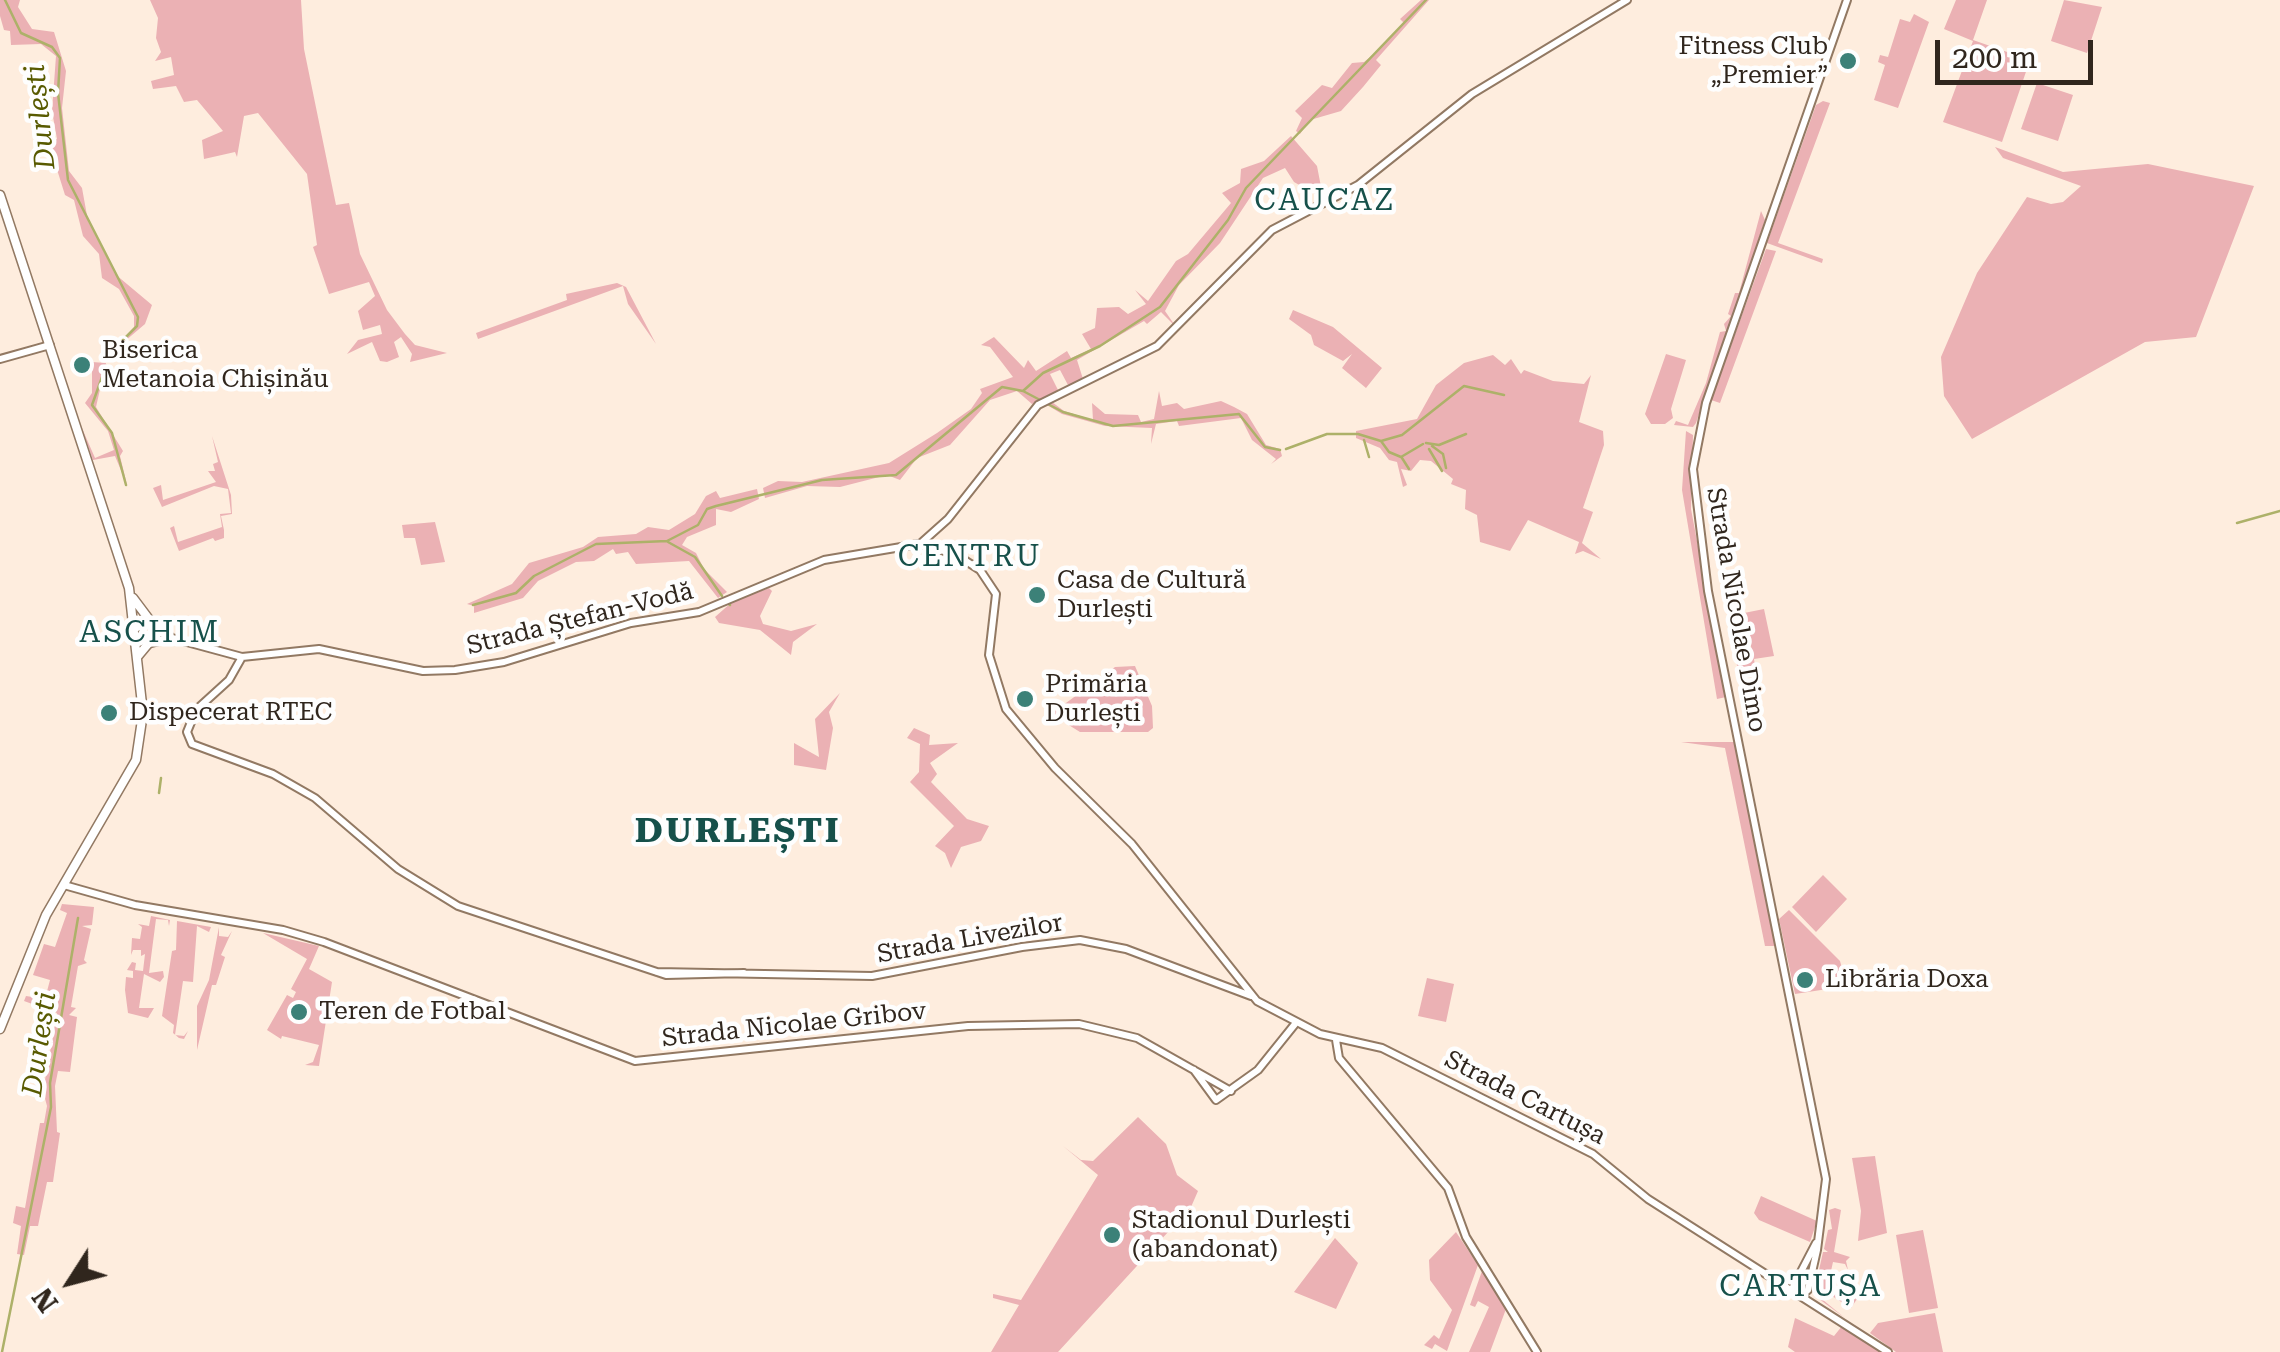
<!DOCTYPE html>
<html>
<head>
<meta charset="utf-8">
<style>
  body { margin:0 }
  #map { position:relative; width:2280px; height:1352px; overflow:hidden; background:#feedde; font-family:"Roboto Serif",serif }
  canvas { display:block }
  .north { position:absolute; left:20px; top:1232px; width:100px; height:100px; -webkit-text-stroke:8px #fefefe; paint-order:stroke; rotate:234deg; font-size:28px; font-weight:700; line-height:40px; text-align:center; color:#30261d }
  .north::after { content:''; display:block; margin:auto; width:35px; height:45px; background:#30261d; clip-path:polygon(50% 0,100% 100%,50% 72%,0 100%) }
  .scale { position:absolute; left:1935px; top:40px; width:158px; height:45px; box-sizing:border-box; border:5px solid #30261d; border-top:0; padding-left:12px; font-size:30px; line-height:35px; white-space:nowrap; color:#30261d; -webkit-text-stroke:8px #fefefe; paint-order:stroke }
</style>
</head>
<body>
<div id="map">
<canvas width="2280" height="1352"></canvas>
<div class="north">N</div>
<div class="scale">200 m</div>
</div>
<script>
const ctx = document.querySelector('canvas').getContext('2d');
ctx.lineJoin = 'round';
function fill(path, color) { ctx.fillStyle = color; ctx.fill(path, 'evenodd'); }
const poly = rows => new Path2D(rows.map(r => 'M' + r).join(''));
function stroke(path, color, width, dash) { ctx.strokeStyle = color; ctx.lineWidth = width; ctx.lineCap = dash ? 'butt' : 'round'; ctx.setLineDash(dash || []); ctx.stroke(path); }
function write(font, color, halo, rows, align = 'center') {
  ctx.font = font + ' "Roboto Serif",serif'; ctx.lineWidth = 9; ctx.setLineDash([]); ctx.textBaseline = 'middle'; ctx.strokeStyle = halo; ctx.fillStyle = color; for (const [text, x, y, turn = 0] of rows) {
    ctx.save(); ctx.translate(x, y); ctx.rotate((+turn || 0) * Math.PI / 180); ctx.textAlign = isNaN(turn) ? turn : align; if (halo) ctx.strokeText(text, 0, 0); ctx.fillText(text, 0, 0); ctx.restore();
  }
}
fill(poly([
  [0,0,20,0,18,7,32,29,54,32,66,71,62,108,69,171,82,188,88,221,115,274,152,305,145,324,125,341,125,355,118,355,119,343,134,327,134,316,119,289,102,278,99,254,83,236,74,200,65,195,49,144,57,139,52,111,56,56,41,44,11,45,10,31,4,30,0,16],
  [150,0,301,0,304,49,336,205,349,203,360,254,387,310,405,334,415,345,447,353,410,362,412,354,401,337,394,342,399,357,387,362,380,361,372,342,347,354,358,340,382,334,380,325,363,330,358,311,375,296,369,282,329,294,313,247,317,245,307,174,258,113,244,116,237,157,235,152,204,159,202,140,223,131,197,100,184,102,176,86,153,89,151,81,174,75,171,57,155,61,161,52,156,38,158,18],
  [1421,0,1429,0,1376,60,1381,65,1363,87,1341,111,1310,120,1300,134,1296,131,1302,118,1295,111,1322,85,1332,88,1352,63,1364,62,1376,52,1404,23,1400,19],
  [1956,0,1987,0,1973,40,2030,60,2002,142,1943,122,1973,41,1944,29],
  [2064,0,2102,7,2087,53,2051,41],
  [1914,14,1929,22,1898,108,1874,100,1885,65,1878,62,1880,55,1888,57,1900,19,1910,22],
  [2037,83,2073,95,2058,141,2021,129],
  [1823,101,1830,103,1778,243,1823,259,1822,263,1767,243,1816,105],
  [1291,136,1317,166,1322,192,1317,195,1294,182,1285,168,1263,178,1220,243,1179,285,1165,311,1176,327,1161,312,1147,324,1144,321,1077,360,1083,379,1068,385,1060,370,1050,374,1058,390,1032,404,1017,391,990,400,950,445,917,458,900,480,887,475,840,487,807,486,765,498,763,488,778,481,802,482,889,463,937,433,971,409,982,393,980,389,1013,377,990,347,981,345,994,337,1024,368,1028,360,1036,371,1067,351,1071,358,1091,349,1082,334,1095,328,1097,308,1119,307,1128,314,1146,304,1135,290,1148,301,1176,261,1188,254,1231,203,1222,193,1240,183,1241,169,1264,161],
  [1995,147,2063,172,2148,164,2254,186,2196,337,2145,342,1972,439,1944,396,1941,357,1977,273,2027,197,2051,204,2063,202,2081,186,2003,158],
  [1761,211,1765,220,1696,423,1693,427,1674,425,1676,421,1688,425,1706,383,1720,332,1726,331,1724,324,1731,316,1728,314,1735,293,1739,293],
  [1766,249,1776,251,1720,403,1711,400],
  [617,283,626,287,656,344,628,304,623,286,478,339,476,333,567,300,566,294],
  [1293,310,1333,327,1382,368,1366,388,1342,368,1352,354,1343,361,1314,345,1311,335,1289,319],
  [1666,354,1686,360,1671,409,1673,418,1665,424,1651,424,1645,414],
  [1493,355,1505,365,1511,359,1521,374,1524,370,1553,381,1584,384,1591,375,1579,422,1603,431,1604,445,1583,508,1593,512,1582,543,1601,559,1583,551,1575,554,1579,542,1528,520,1510,551,1480,542,1477,515,1465,509,1466,490,1451,484,1453,479,1431,461,1420,460,1411,471,1401,469,1407,485,1403,487,1397,462,1389,460,1380,448,1356,438,1356,431,1417,419,1436,385,1464,363],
  [92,362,106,363,96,407,123,451,120,456,127,485,115,456,93,460,81,426,95,458,114,450,108,431,85,403,92,393],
  [1159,391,1162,406,1177,403,1184,409,1221,401,1234,407,1247,414,1266,445,1280,449,1282,456,1271,464,1276,459,1252,440,1241,418,1179,426,1177,421,1156,424,1151,444,1152,428,1105,426,1062,414,1047,405,1052,402,1064,411,1093,420,1092,403,1105,414,1138,415,1141,422,1154,419],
  [1686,431,1693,435,1691,509,1726,697,1717,699,1682,490],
  [212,436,231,495,232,514,221,516,224,530,224,538,215,541,213,538,179,551,170,528,174,526,178,542,222,527,220,514,231,513,228,489,214,486,162,507,153,488,161,485,163,500,216,482,208,471,215,471,213,464,218,462],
  [757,489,759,499,731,512,716,509,716,525,687,537,682,545,696,553,704,569,727,592,718,598,689,561,636,564,628,552,616,554,613,549,594,561,576,562,538,581,523,598,474,613,474,606,467,604,512,584,529,563,583,547,598,537,636,534,648,527,669,530,695,514,706,496,716,491,720,498],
  [435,522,445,562,421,565,415,538,404,538,402,525],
  [769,588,772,591,760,616,763,624,791,631,817,624,793,642,791,655,760,630,719,623,715,617,732,602],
  [1764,609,1774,656,1754,659,1756,672,1739,675,1736,660,1753,656,1744,613],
  [1135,666,1152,706,1153,728,1148,732,1080,732,1051,714,1115,667],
  [840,693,829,712,833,728,826,770,794,765,794,743,819,757,815,719],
  [914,728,930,735,929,745,958,743,930,763,937,774,931,782,967,819,989,826,981,841,961,847,951,868,945,853,935,846,954,826,910,782,919,772,920,744,907,738],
  [1681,742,1734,742,1776,946,1765,946,1725,748],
  [1823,875,1847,899,1816,932,1792,907],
  [62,904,94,907,92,925,82,926,91,929,84,960,87,963,78,966,71,1007,76,1008,69,1015,77,1017,70,1072,58,1071,55,1086,57,1132,60,1133,53,1182,47,1182,38,1226,30,1226,24,1255,17,1254,21,1226,13,1223,16,1206,25,1208,40,1123,44,1123,47,1106,43,1091,57,1013,24,1001,26,996,45,999,50,980,33,975,44,944,55,947,67,913,60,910],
  [1789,910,1840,961,1847,986,1795,994,1779,919],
  [151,916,170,920,169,926,168,920,156,919,149,973,163,971,164,977,160,982,144,974,139,1008,154,1008,148,1018,128,1013,125,990,126,977,133,978,133,971,127,970,132,962,136,963,135,970,143,971,145,954,141,956,141,950,133,950,131,955,132,938,140,939,142,927,138,924,149,926],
  [177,921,211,927,209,932,197,926,193,982,183,981,175,1035,184,1036,188,1031,184,1039,179,1038,173,1033,174,1025,162,1016,172,951,176,950],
  [219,927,219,936,228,937,232,931,221,955,225,957,216,985,212,985,197,1050,197,1006,209,980],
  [263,933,319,946,309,969,332,982,319,1066,305,1065,313,1062,319,1045,282,1036,281,1039,267,1030,287,995,293,998,296,992,291,989,307,959],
  [1427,978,1454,984,1446,1022,1418,1016],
  [1138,1117,1166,1144,1177,1175,1198,1191,1191,1207,1058,1352,991,1352,1019,1305,993,1298,993,1294,1021,1300,1098,1175,1063,1146,1081,1160,1093,1161],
  [1875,1156,1887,1233,1858,1241,1861,1211,1852,1158],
  [1761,1196,1817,1221,1810,1242,1759,1220,1754,1213],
  [1835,1208,1841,1210,1834,1252,1850,1257,1846,1261,1848,1270,1845,1264,1833,1262,1827,1289,1852,1303,1858,1293,1852,1289,1855,1284,1861,1293,1851,1308,1824,1291,1823,1300,1845,1318,1815,1296,1818,1283,1823,1283,1817,1279,1823,1252,1828,1252,1824,1249,1828,1230,1832,1229,1829,1210],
  [1923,1230,1938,1308,1909,1313,1896,1235],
  [1456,1232,1478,1265,1447,1351,1435,1344,1432,1349,1424,1345,1434,1335,1439,1339,1452,1310,1430,1280,1429,1260],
  [1335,1238,1358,1263,1336,1309,1294,1292],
  [1482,1271,1506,1309,1490,1352,1469,1352,1489,1307,1478,1301,1475,1307,1470,1305],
  [1935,1313,1943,1352,1896,1352,1870,1333,1878,1323],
  [1795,1318,1834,1336,1842,1326,1881,1352,1795,1352,1788,1347]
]), '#ebb1b4');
stroke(poly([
  [5,0,21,33,52,47,60,58,58,93,68,180,138,317,137,326,123,340,122,354],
  [106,366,92,405,112,433,126,485],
  [1023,391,1063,412,1113,426,1239,414,1265,447,1280,450],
  [1364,440,1369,457],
  [1381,441,1389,452,1401,457,1423,444],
  [1426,443,1439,445,1466,434],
  [1432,446,1443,454,1446,468],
  [1286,449,1327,434,1358,434,1381,441,1402,435,1464,386,1504,395],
  [1429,449,1442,471],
  [1402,458,1409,469],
  [2237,523,2280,511],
  [668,542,695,557,722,596],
  [729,604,730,605],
  [473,605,516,593,534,576,596,544,667,541,698,525,707,509,716,506,822,480,896,475,1002,387,1023,391,1043,373,1100,346,1160,307,1228,220,1246,188,1426,0],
  [159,793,161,778],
  [2,1352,51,1107,50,1083,78,918]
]), '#adb169', 2.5);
const minor = poly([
  [0,359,50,345],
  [920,544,948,519,1038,405,1157,346,1272,230,1358,185,1472,94,1627,0],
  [135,629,151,622,172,638,242,657,319,649,423,671,455,670,504,662,631,623,699,612,824,560,919,544,955,554,980,570,996,594,989,655,1006,709,1055,768,1132,844,1257,1001,1320,1034,1382,1048,1593,1154,1648,1199,1888,1352],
  [136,635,148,644,171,638],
  [242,657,229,680,196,710,187,732,192,744,273,774,315,798,398,869,458,906,666,975,744,973],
  [64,885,135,905,283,930,324,942,635,1061,968,1026,1079,1024,1137,1038,1231,1091],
  [657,972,872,976,1022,947,1080,940,1126,949,1251,996],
  [1336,1040,1339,1058,1448,1188,1466,1237,1537,1352],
  [1194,1070,1216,1100,1258,1070,1295,1024],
  [1792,1289,1816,1243],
  [1802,1295,1808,1290,1817,1250,1826,1179,1708,591,1693,469,1706,403,1847,0]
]);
const major = poly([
  [0,195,129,588,143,713,136,760,46,915,0,1029],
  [133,598,151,622],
  [138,656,148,644]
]);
stroke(minor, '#927963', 10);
stroke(major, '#927963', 11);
stroke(minor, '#fff', 6);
stroke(major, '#fff', 8);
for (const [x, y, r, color] of [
  [1848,61,10,"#3c8178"],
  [82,365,10,"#3c8178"],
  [1037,595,10,"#3c8178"],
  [1025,699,10,"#3c8178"],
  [109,713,10,"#3c8178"],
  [1805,980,10,"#3c8178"],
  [299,1012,10,"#3c8178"],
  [1112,1235,10,"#3c8178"]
]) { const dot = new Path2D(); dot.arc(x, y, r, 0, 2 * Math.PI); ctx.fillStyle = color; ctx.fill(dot); stroke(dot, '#fefefe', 4); }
write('25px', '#30261d', '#fefefe', [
  ["Fitness Club",1828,47,"right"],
  ["„Premier”",1828,76,"right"],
  ["Biserica",102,351],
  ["Metanoia Chișinău",102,380],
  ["Casa de Cultură",1057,581],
  ["Durlești",1057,610],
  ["Primăria",1045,685],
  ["Durlești",1045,714],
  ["Dispecerat RTEC",129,713],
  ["Librăria Doxa",1825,980],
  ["Teren de Fotbal",319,1012],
  ["Stadionul Durlești",1132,1221],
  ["(abandonat)",1132,1250]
], 'left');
write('25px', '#30261d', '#fefefe', [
  ["Strada Nicolae Dimo",1736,610,80],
  ["Strada Ștefan-Vodă",580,619,-14],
  ["Strada Livezilor",970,939,-10],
  ["Strada Nicolae Gribov",794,1025,-6],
  ["Strada Cartușa",1525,1098,27]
]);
write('italic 28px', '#585a00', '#fefefe', [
  ["Durlești",41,117,-96],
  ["Durlești",40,1044,-82]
]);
ctx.letterSpacing = '2.5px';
write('30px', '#16504a', '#fefefe', [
  ["CAUCAZ",1325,201],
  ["CENTRU",970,557],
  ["ASCHIM",150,633],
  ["CARTUȘA",1801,1287]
]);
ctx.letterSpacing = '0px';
ctx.letterSpacing = '2.5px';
write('bold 35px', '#16504a', '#fefefe', [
  ["DURLEȘTI",738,832]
]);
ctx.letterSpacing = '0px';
</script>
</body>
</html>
